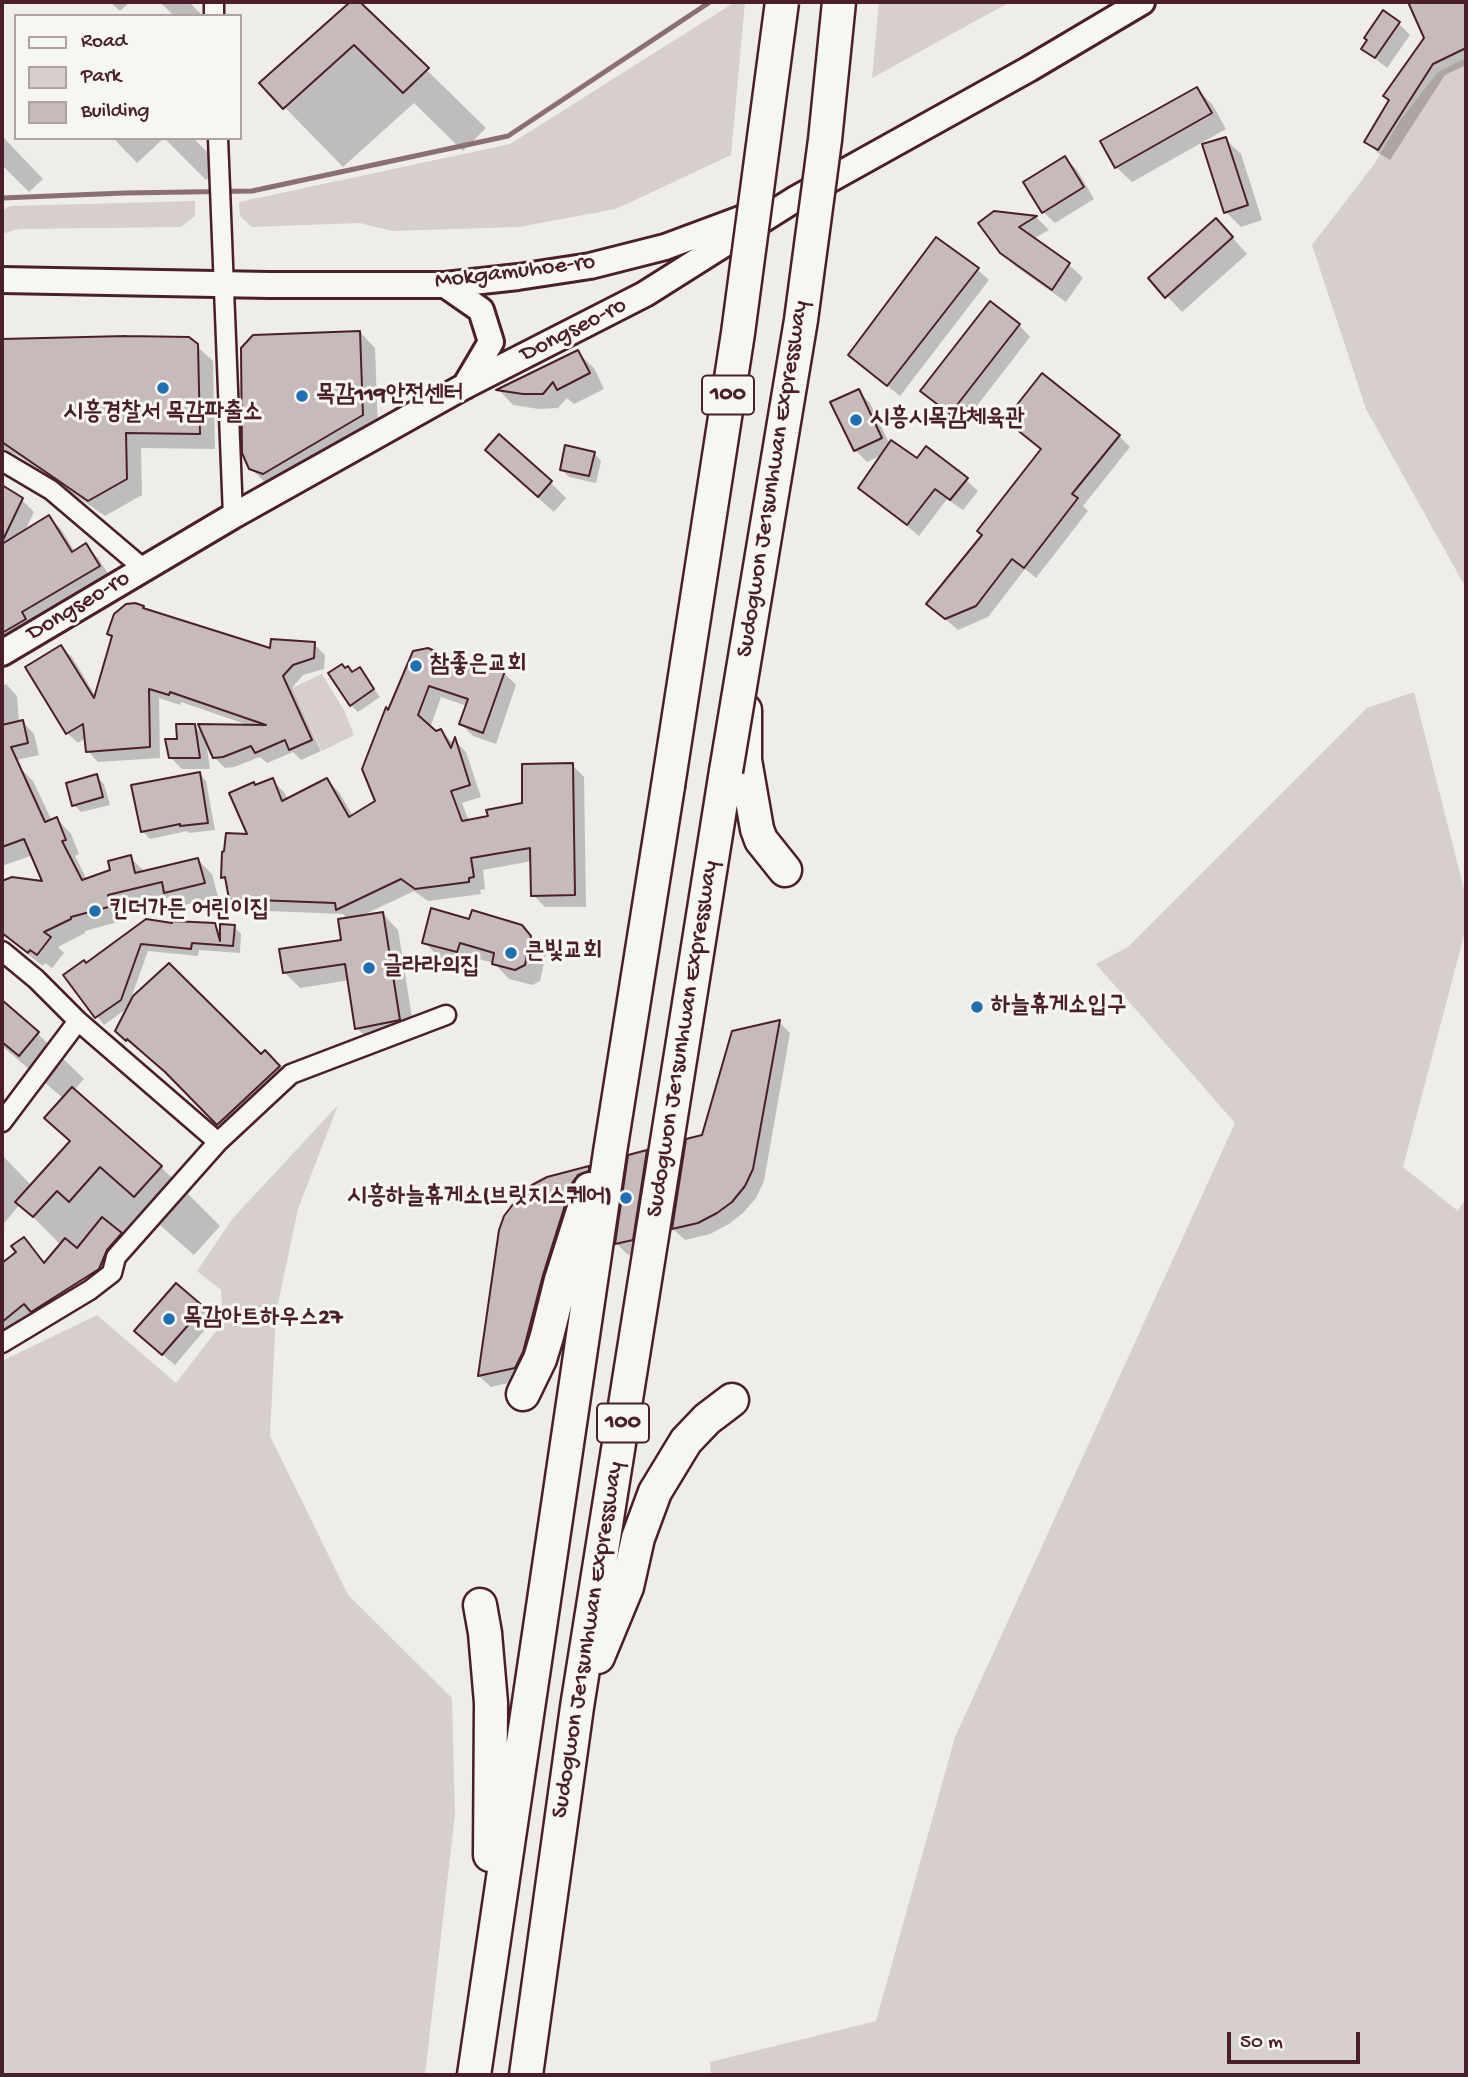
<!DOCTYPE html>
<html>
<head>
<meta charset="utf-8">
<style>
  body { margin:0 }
  #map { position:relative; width:1468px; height:2077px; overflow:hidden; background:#efedea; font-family:"Gochi Hand",sans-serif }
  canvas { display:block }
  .frame { position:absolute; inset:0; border:4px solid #4a1f2b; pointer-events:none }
  .legend { position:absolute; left:14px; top:14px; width:228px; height:126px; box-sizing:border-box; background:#f6f6f2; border:2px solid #b1a0a2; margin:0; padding:9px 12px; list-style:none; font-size:21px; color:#4a1f2b }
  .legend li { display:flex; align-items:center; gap:14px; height:35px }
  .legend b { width:35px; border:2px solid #b1a0a2 }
  .scale { position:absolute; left:1227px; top:2032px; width:133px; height:32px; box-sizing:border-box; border:4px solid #4a1f2b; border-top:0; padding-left:9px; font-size:21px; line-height:24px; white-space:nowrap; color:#4a1f2b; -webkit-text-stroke:5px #f6f6f2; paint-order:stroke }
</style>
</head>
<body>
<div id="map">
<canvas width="1468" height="2077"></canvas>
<div class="frame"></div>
<ul class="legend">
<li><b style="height:9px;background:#f6f6f2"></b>Road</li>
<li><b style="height:19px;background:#d7cfce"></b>Park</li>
<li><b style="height:19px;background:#c6babb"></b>Building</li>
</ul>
<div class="scale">50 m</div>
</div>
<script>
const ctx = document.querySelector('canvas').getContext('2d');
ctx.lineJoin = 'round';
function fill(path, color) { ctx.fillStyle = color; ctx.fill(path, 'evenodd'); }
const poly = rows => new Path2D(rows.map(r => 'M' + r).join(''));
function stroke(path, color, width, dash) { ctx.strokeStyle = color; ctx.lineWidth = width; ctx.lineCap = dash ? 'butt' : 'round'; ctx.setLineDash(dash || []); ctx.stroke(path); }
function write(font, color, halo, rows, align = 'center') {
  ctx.font = font + ' "Gochi Hand","Poor Story",sans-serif'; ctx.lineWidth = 6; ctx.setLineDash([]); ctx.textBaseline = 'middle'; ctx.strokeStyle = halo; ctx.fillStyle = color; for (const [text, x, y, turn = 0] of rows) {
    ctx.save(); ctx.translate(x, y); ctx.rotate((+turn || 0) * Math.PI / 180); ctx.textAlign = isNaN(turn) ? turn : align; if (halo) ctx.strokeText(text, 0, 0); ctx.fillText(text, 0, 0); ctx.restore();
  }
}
fill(poly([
  [735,2,745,2,731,155,616,209,519,227,391,231,360,223,252,227,240,216,239,202,510,144],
  [879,2,1010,2,872,78],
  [1466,58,1466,588,1366,409,1312,245,1375,163,1399,122,1438,72],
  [195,201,195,216,181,227,19,229,2,234,2,211,10,206],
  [322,674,344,710,354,735,322,751,292,688],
  [1414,692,1466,897,1466,928,1403,1167,1458,1211,1466,1198,1466,2075,711,2075,710,2062,876,2021,955,1737,1235,1123,1096,964,1128,947,1367,708],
  [338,1105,298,1209,276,1313,270,1436,348,1595,452,1698,455,1814,425,2075,2,2075,2,1361,97,1315,176,1383,223,1322,221,1290,197,1271,233,1218]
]), '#d7cfce');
fill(poly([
  [110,2,130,2,120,11],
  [160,2,189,2,203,16,174,16],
  [353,2,357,2,486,128,463,151,414,103,343,167,262,84],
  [1408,2,1466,2,1466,65,1445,75,1390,160,1378,153,1367,142,1426,38],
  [1398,23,1410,35,1387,68,1363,49],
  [1197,89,1212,104,1226,129,1132,182,1116,167],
  [2,136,43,179,29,192,2,165],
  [113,138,164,138,137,163],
  [164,138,193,138,221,166,206,180],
  [1225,139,1241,154,1262,220,1241,227,1226,212],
  [1065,158,1077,170,1094,199,1055,223,1043,212],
  [994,213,1036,217,1049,230,1033,239,1069,265,1083,278,1066,302,1015,266,1001,252],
  [1231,236,1247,254,1182,312,1167,296],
  [977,269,989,280,900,396,850,355],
  [1019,325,1030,337,963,424,923,391],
  [360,332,375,348,378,431,267,484,250,468],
  [189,339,213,361,215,449,141,448,142,495,105,516,22,458,2,448,2,341],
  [578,353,594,368,604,389,574,404,567,398,558,408,539,409,513,405,499,390],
  [858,391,870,403,890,445,917,460,966,480,978,491,963,510,947,499,919,536,860,487,884,454,867,462,855,450],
  [1007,420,1119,436,1130,447,1083,506,1088,511,1036,578,1025,569,988,617,958,630,928,604,984,536,1043,451],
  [594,453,601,461,596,483,569,477,562,470],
  [503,466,550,482,566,498,554,512],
  [2,487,22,500,34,512,24,533,49,517,61,529,75,552,86,546,98,558,111,578,17,643,8,634,5,636,2,633],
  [143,607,146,610,272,651,314,644,325,655,324,669,303,675,292,688,321,751,301,760,293,752,267,763,260,757,234,767,225,768,214,757,206,741,210,769,182,769,170,757,179,741,194,726,205,736,251,726,181,702,180,705,159,698,160,758,98,762,88,751,86,738,78,743,67,733,61,647,72,657,96,697,113,638,109,634],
  [436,653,443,660,479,672,504,673,516,685,496,744,473,736,461,724,467,706,441,697,430,728,436,734,441,731,454,744,455,741,466,752,481,797,462,803,469,821,490,818,524,805,572,765,584,777,586,907,545,907,533,895,532,861,483,870,485,889,480,890,481,894,428,901,414,891,359,917,383,914,398,930,415,1036,373,1044,357,1028,350,980,300,988,284,972,343,941,348,920,343,914,243,910,231,898,228,882,223,878,224,853,250,836,256,787,272,780,284,792,288,800,327,780,339,792,353,816,377,802,389,713],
  [359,669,380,697,358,712,351,705,353,674],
  [6,684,17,696,19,722,23,722,34,734,39,755,8,762,2,755,2,686],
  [19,767,33,781,52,821,57,819,71,834,79,854,75,856,87,880,112,872,130,857,144,871,198,860,212,874,218,897,180,906,171,897,121,909,125,920,85,931,85,933,58,947,64,953,52,968,45,963,43,966,2,934,2,883,12,879,45,883,33,855,2,866,2,816,10,814,2,794,2,775],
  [199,773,206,781,215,830,189,833,187,831,150,839,142,831],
  [96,776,104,784,110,805,81,812,74,805],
  [470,921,521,927,546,953,540,981,532,985,509,979,494,963,475,958,473,967,440,958,424,942],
  [214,925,222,933,234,927,241,934,240,953,199,950,198,956,148,951,130,1001,169,965,261,1057,265,1053,286,1074,226,1131,174,1079,136,1045,134,1047,124,1038,130,1006,104,1025,65,976,174,926],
  [2,1002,38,1034,84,1079,74,1090,161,1167,220,1226,194,1255,160,1225,129,1260,125,1257,2,1345,2,1265,18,1252,24,1239,46,1264,61,1245,20,1204,2,1226,5,1229,2,1233,2,1155,32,1186,71,1142,47,1118,64,1099,2,1046],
  [779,1022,790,1033,764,1181,756,1198,743,1213,729,1224,710,1234,685,1240,673,1229,688,1140,703,1136],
  [647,1152,658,1163,644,1251,628,1255,617,1244],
  [589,1167,600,1179,526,1379,491,1387,479,1376,501,1230,506,1217],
  [202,1308,214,1319,175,1365,148,1342]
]), '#0003');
stroke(poly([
  [2,198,124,193,252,191,508,136,710,2]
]), '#8a6f74', 5);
const building = poly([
  [350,2,360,2,429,68,403,93,354,45,283,109,259,83,350,2],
  [1408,2,1466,2,1466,48,1433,64,1378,150,1364,142,1389,100,1383,96,1424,38,1408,2],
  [1383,10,1400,22,1375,58,1361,49,1367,40,1364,38,1383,10],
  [1197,87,1212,113,1115,168,1100,141,1197,87],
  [1226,137,1248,205,1224,213,1202,144,1226,137],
  [1065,156,1084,187,1042,213,1023,182,1065,156],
  [994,211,1037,216,1019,227,1070,263,1052,290,1000,253,978,223,994,211],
  [1216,218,1233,237,1165,298,1148,278,1216,218],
  [936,237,979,268,887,386,848,355,936,237],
  [990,301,1020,324,950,414,920,391,990,301],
  [360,331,363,415,263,474,249,469,242,453,241,348,253,335,360,331],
  [126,336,189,337,198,344,200,434,126,433,127,479,88,501,2,442,2,339,126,336],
  [578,350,590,373,557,390,553,382,543,394,523,394,496,390,578,350],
  [1042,373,1120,435,1072,494,1078,498,1024,568,1012,559,976,606,945,619,926,604,982,535,977,531,1041,449,1005,420,1042,373],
  [859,389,882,438,854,451,830,402,859,389],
  [499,434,552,481,538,497,485,450,499,434],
  [891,440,917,458,926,446,968,478,950,500,935,489,907,525,858,488,891,440],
  [565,445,595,452,589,476,560,470,565,445],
  [2,485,23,498,2,542,2,485],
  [49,515,72,552,86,543,100,566,22,612,26,619,2,633,2,544,49,515],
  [135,603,144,606,143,608,270,648,271,639,315,642,314,658,293,665,283,676,312,740,289,750,285,740,255,753,251,746,223,757,213,758,198,724,266,725,170,692,169,695,149,689,150,747,86,752,83,724,66,734,25,667,61,645,94,698,112,636,107,634,114,614,126,604,135,603],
  [428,648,437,652,436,655,478,670,480,663,505,671,483,733,459,724,468,699,429,686,418,715,436,731,441,729,451,748,455,737,470,785,451,791,462,821,488,816,486,810,522,803,522,764,573,763,575,895,531,896,530,848,471,858,474,877,469,878,469,882,415,889,401,879,336,910,335,903,229,899,225,877,221,878,222,852,224,851,226,833,247,834,229,793,254,782,255,785,273,778,282,801,327,778,349,817,375,801,362,769,386,707,388,710,413,651,428,648],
  [342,664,345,668,348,666,352,672,360,667,374,689,350,706,328,673,342,664],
  [23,720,28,743,11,747,45,822,57,817,66,840,62,841,82,880,110,870,108,861,131,855,135,873,198,858,205,883,164,893,162,882,108,895,112,906,71,917,71,919,44,932,51,937,37,955,30,950,28,953,2,933,2,881,12,877,42,881,24,839,2,847,2,725,23,720],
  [176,724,195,724,200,758,169,758,165,739,177,739,176,724],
  [200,772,208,823,180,826,180,824,141,832,131,785,200,772],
  [97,774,103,797,72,806,66,783,97,774],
  [431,908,469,919,472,910,522,925,531,936,525,965,515,970,492,964,494,953,460,943,457,952,422,943,431,908],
  [383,912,400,1020,355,1029,345,964,283,973,279,949,341,940,338,919,383,912],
  [146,919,172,923,172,921,215,923,220,941,220,924,235,925,233,946,192,943,191,949,141,944,121,1000,95,1018,63,975,84,960,86,963,146,919],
  [169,963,261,1054,265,1050,280,1066,217,1125,165,1072,127,1039,126,1041,115,1031,133,996,169,963],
  [2,1000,39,1032,19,1056,2,1042,2,1000],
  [780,1020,753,1169,745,1186,732,1202,717,1213,698,1223,672,1229,686,1139,702,1135,732,1031,780,1020],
  [72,1087,162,1166,134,1197,100,1167,69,1202,57,1191,33,1217,15,1202,70,1141,44,1118,72,1087],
  [647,1150,633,1240,615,1244,628,1155,647,1150],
  [589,1166,589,1171,578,1175,572,1183,543,1275,523,1352,515,1368,478,1376,499,1230,504,1216,520,1195,532,1185,547,1177,589,1166],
  [102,1217,122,1233,107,1250,99,1269,31,1312,24,1304,2,1322,2,1263,16,1252,11,1246,24,1237,44,1263,65,1238,77,1248,102,1217],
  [176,1283,204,1307,162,1355,134,1331,176,1283]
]);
fill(building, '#c6babb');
stroke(building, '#4a1f2b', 2);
const street = poly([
  [214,2,214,16],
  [218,138,233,516],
  [2,461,51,490,144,569],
  [2,951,36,979,78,1021,218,1142,116,1257,112,1273,90,1290,2,1343],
  [2,1122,78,1021],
  [218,1142,291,1074,446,1015]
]);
const secondary = poly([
  [2,280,269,285,445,285,518,277,590,266,665,247,751,215],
  [445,285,481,310,491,342,465,386],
  [2,653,233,516,465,386,645,294,797,198,1029,69,1142,2]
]);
const highway = poly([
  [745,710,745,760,757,829,761,840,785,870],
  [523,1394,540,1359,547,1336,561,1280,590,1189],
  [480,1605,485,1633,491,1703,490,1855],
  [598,1657,627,1587,638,1538,655,1492,686,1441,707,1419,732,1400],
  [474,2075,610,1152,668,786],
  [526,2075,577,1707,726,771]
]);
stroke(street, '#4a1f2b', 23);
stroke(secondary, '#4a1f2b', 30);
stroke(highway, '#4a1f2b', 37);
stroke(street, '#f6f6f2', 18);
stroke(secondary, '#f6f6f2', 24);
stroke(highway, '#f6f6f2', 32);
const highwayBridge = poly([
  [726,771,801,320,825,140,839,2],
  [668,786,738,333,782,2]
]);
stroke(highwayBridge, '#4a1f2b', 37, []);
stroke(highwayBridge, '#f6f6f2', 32);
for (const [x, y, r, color] of [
  [163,388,7,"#1f6fb2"],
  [302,396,7,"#1f6fb2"],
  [856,420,7,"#1f6fb2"],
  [416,666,7,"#1f6fb2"],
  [95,911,7,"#1f6fb2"],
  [511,953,7,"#1f6fb2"],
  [369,968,7,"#1f6fb2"],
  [977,1007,7,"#1f6fb2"],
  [626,1198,7,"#1f6fb2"],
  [169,1319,7,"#1f6fb2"]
]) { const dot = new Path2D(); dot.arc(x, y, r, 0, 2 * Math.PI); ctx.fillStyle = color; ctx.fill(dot); stroke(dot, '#f6f6f2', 2.5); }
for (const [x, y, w] of [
  [728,395,52],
  [623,1423,52]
]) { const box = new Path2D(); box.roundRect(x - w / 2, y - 19.5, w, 39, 5); ctx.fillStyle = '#f6f6f2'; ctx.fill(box); stroke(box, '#4a1f2b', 2); }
write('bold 23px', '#4a1f2b', null, [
  ["100",728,395],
  ["100",623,1423]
]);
write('24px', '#4a1f2b', '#f6f6f2', [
  ["Mokgamuhoe-ro",515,273,-7],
  ["Dongseo-ro",574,331,-27],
  ["Sudogwon Je1sunhwan Expressway",774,479,-81],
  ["Dongseo-ro",79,607,-31],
  ["Sudogwon Je1sunhwan Expressway",684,1039,-81],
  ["Sudogwon Je1sunhwan Expressway",589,1640,-81]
]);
write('bold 24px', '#4a1f2b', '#f6f6f2', [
  ["목감119안전센터",316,396],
  ["시흥경찰서 목감파출소",163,414,"center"],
  ["시흥시목감체육관",870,420],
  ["참좋은교회",430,666],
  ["킨더가든 어린이집",109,911],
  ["큰빛교회",525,953],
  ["글라라의집",383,968],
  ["하늘휴게소입구",991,1007],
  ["시흥하늘휴게소(브릿지스퀘어)",612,1198,"right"],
  ["목감아트하우스27",183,1319]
], 'left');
</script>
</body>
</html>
